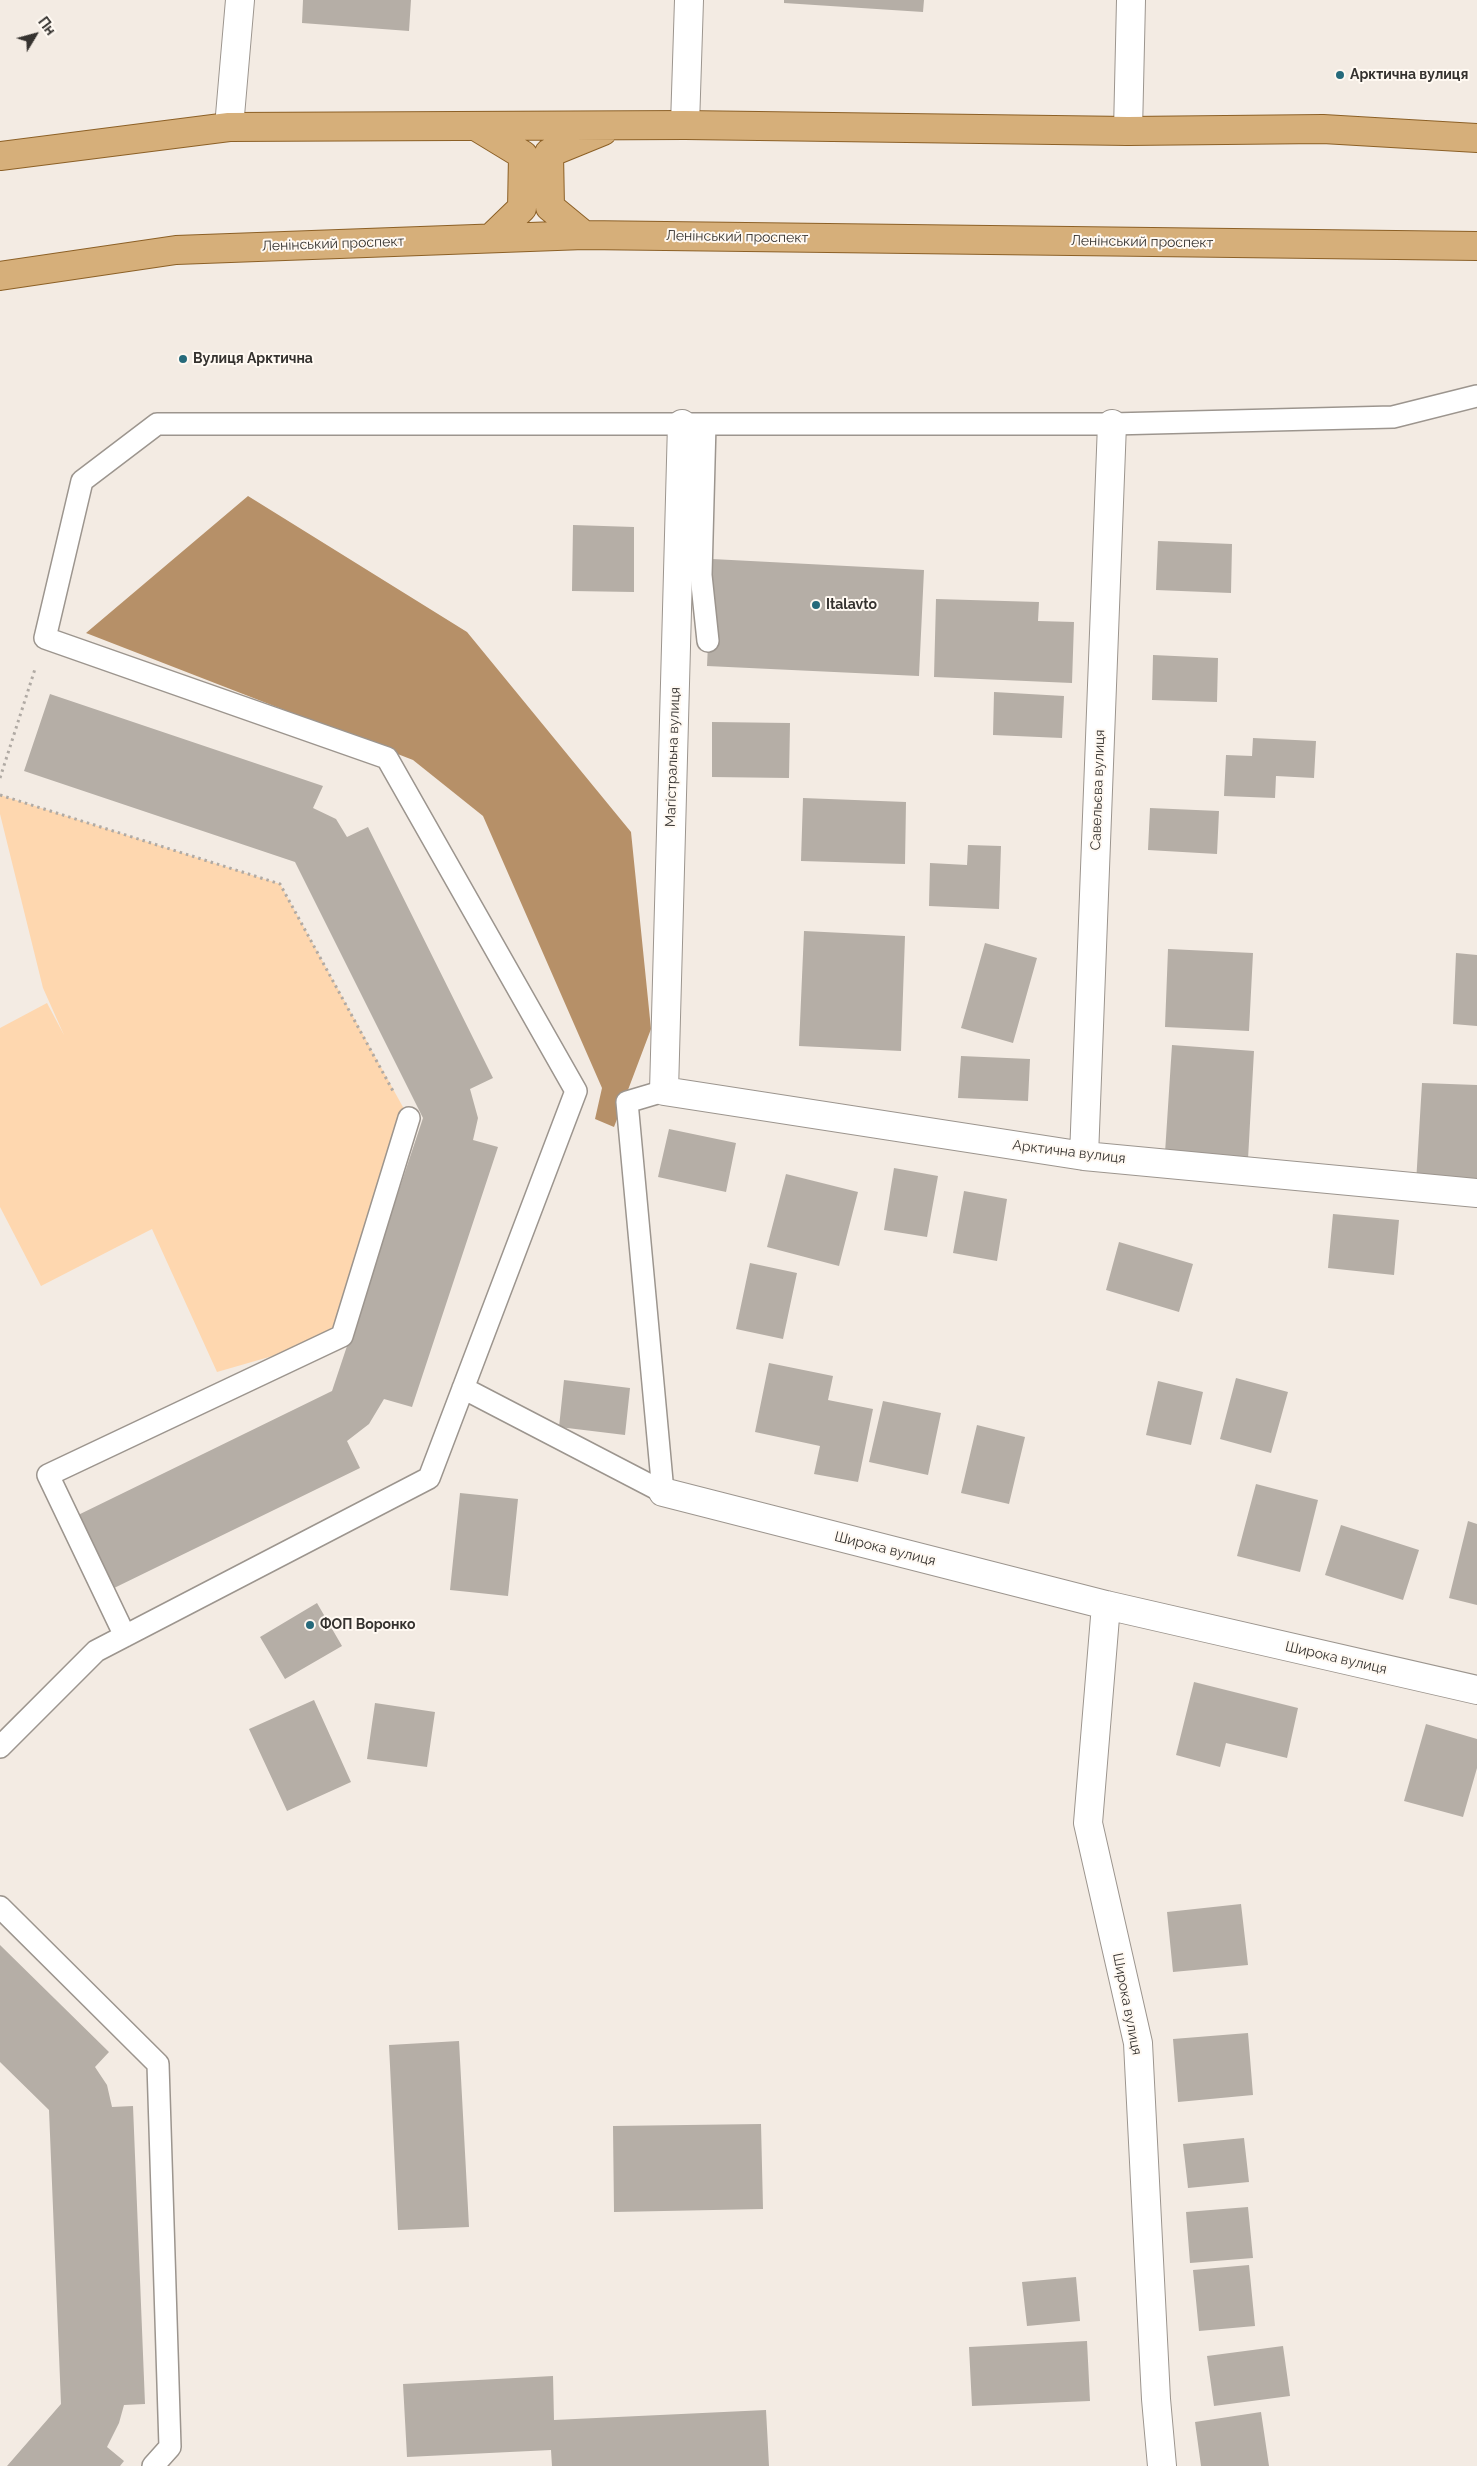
<!DOCTYPE html>
<html>
<head>
<meta charset="utf-8">
<style>
  body { margin:0 }
  #map { position:relative; width:1477px; height:2466px; overflow:hidden; background:#f3ebe3; font-family:Raleway,sans-serif }
  canvas { display:block }
  .north { position:absolute; left:10px; top:10px; width:50px; height:50px; -webkit-text-stroke:4px #fff9f2; paint-order:stroke; rotate:53deg; font-size:14px; font-weight:700; line-height:20px; text-align:center; color:#35322f }
  .north::after { content:''; display:block; margin:auto; width:18px; height:22px; background:#35322f; clip-path:polygon(50% 0,100% 100%,50% 72%,0 100%) }
</style>
</head>
<body>
<div id="map">
<canvas width="1477" height="2466"></canvas>
<div class="north">Пн</div>
</div>
<script>
const ctx = document.querySelector('canvas').getContext('2d');
ctx.lineJoin = 'round';
function fill(path, color) { ctx.fillStyle = color; ctx.fill(path, 'evenodd'); }
const poly = rows => new Path2D(rows.map(r => 'M' + r).join(''));
function stroke(path, color, width, dash) { ctx.strokeStyle = color; ctx.lineWidth = width; ctx.lineCap = dash ? 'butt' : 'round'; ctx.setLineDash(dash || []); ctx.stroke(path); }
function write(font, color, halo, rows, align = 'center') {
  ctx.font = font + ' Raleway,sans-serif'; ctx.lineWidth = 4; ctx.setLineDash([]); ctx.textBaseline = 'middle'; ctx.strokeStyle = halo; ctx.fillStyle = color; for (const [text, x, y, turn = 0] of rows) {
    ctx.save(); ctx.translate(x, y); ctx.rotate((+turn || 0) * Math.PI / 180); ctx.textAlign = isNaN(turn) ? turn : align; if (halo) ctx.strokeText(text, 0, 0); ctx.fillText(text, 0, 0); ctx.restore();
  }
}
fill(poly([
  [0,795,280,884,409,1118,342,1336,217,1372,152,1229,41,1286,0,1207,0,1028,47,1003,64,1035,43,988,0,814]
]), '#fed7af');
fill(poly([
  [248,496,467,632,631,832,651,1029,614,1127,595,1119,602,1088,483,816,413,760,86,633]
]), '#b69068');
fill(poly([
  [303,0,411,0,409,31,302,23],
  [784,0,924,0,923,12,784,3],
  [573,525,634,527,634,592,572,591],
  [1158,541,1232,544,1231,593,1156,590],
  [712,559,924,570,919,676,707,666],
  [936,599,1039,602,1038,621,1074,622,1072,683,934,677],
  [1153,655,1218,658,1217,702,1152,700],
  [994,692,1064,696,1062,738,993,735],
  [50,694,323,786,313,808,336,819,347,837,368,827,493,1078,470,1089,478,1118,473,1140,498,1147,412,1407,384,1399,369,1424,347,1441,360,1468,110,1590,74,1517,332,1391,423,1118,295,862,24,771],
  [712,722,790,723,789,778,712,777],
  [1253,738,1316,741,1314,778,1276,776,1275,798,1224,796,1226,755,1252,756],
  [803,798,906,802,905,864,801,861],
  [1150,808,1219,811,1217,854,1148,850],
  [968,845,1001,846,999,909,929,906,930,863,967,865],
  [804,931,905,936,901,1051,799,1046],
  [985,943,1037,958,1013,1043,961,1028],
  [1168,949,1253,953,1249,1031,1165,1027],
  [1456,953,1477,955,1477,1026,1453,1024],
  [1172,1045,1254,1051,1248,1159,1165,1153],
  [961,1056,1030,1059,1028,1101,958,1098],
  [1422,1083,1477,1085,1477,1187,1416,1183],
  [669,1129,736,1143,726,1192,658,1177],
  [894,1168,938,1176,927,1237,884,1230],
  [786,1174,858,1192,839,1266,767,1247],
  [964,1191,1007,1199,997,1261,953,1253],
  [1333,1214,1399,1220,1394,1275,1328,1268],
  [1119,1242,1193,1264,1179,1312,1106,1290],
  [750,1263,797,1273,783,1339,736,1329],
  [769,1363,833,1376,828,1400,873,1409,858,1482,814,1474,820,1446,755,1432],
  [1236,1378,1288,1392,1271,1453,1220,1439],
  [564,1380,630,1388,625,1435,559,1427],
  [1158,1381,1203,1392,1191,1445,1146,1435],
  [883,1401,941,1413,928,1475,869,1462],
  [977,1425,1025,1437,1009,1504,961,1493],
  [1256,1484,1318,1500,1300,1572,1237,1556],
  [460,1493,518,1499,508,1596,450,1590],
  [1468,1521,1477,1524,1477,1605,1449,1598],
  [1341,1525,1419,1550,1403,1600,1325,1575],
  [317,1603,342,1646,285,1679,260,1637],
  [1194,1682,1298,1708,1287,1758,1226,1743,1220,1767,1176,1755],
  [314,1700,351,1782,287,1811,249,1729],
  [375,1703,435,1712,427,1767,367,1759],
  [1426,1724,1477,1739,1477,1768,1463,1817,1404,1801],
  [1241,1904,1248,1965,1173,1972,1167,1912],
  [0,1945,109,2052,95,2067,107,2085,112,2107,133,2106,145,2404,124,2405,119,2423,107,2447,124,2461,120,2466,7,2466,61,2404,49,2110,0,2062],
  [1248,2033,1253,2095,1178,2102,1173,2039],
  [459,2041,469,2227,398,2230,389,2045],
  [761,2124,763,2209,614,2212,613,2126],
  [1244,2138,1249,2182,1188,2188,1183,2144],
  [1248,2207,1253,2258,1190,2263,1186,2212],
  [1249,2265,1255,2326,1199,2331,1193,2270],
  [1076,2277,1080,2321,1027,2326,1022,2282],
  [1087,2341,1090,2401,972,2406,969,2347],
  [1283,2346,1290,2396,1214,2406,1207,2356],
  [553,2376,554,2420,766,2410,769,2466,552,2466,551,2450,407,2457,403,2384],
  [1261,2412,1269,2466,1201,2466,1195,2422]
]), '#b5aea6');
const service = poly([
  [705,424,701,575,708,641],
  [463,1388,663,1492],
  [663,1492,627,1102,664,1091],
  [125,1636,48,1475,342,1336,409,1118],
  [0,1747,96,1651,429,1478,576,1091,387,758,45,638,82,481,157,424,1112,424,1393,417,1477,396],
  [0,1907,158,2064,170,2447,153,2466]
]);
const minor = poly([
  [685,125,689,0],
  [229,127,240,0],
  [1128,131,1131,0],
  [682,424,664,1091,1084,1156,1477,1193],
  [1084,1156,1112,424],
  [663,1492,1106,1605,1477,1690],
  [1106,1605,1088,1823,1138,2043,1156,2399,1162,2466]
]);
const primary = poly([
  [477,127,523,155,522,208,492,237],
  [0,156,229,127,685,125,1128,131,1323,129,1477,138],
  [584,235,550,207,549,153,603,131],
  [0,276,176,250,584,235,1477,246]
]);
stroke(service, '#9c958e', 24);
stroke(minor, '#9c958e', 30);
stroke(primary, '#8c6026', 30);
stroke(poly([
  [0,778,35,669],
  [0,795,280,884,393,1091]
]), '#b0aaa4', 3, [2.5, 4]);
stroke(service, '#fff', 21);
stroke(minor, '#fff', 28);
stroke(primary, '#d6af7a', 28);
for (const [x, y, r, color] of [
  [1340,75,5,"#266a7b"],
  [183,359,5,"#266a7b"],
  [816,605,5,"#266a7b"],
  [310,1625,5,"#266a7b"]
]) { const dot = new Path2D(); dot.arc(x, y, r, 0, 2 * Math.PI); ctx.fillStyle = color; ctx.fill(dot); stroke(dot, '#fff9f2', 2); }
write('bold 14px', '#35322f', '#fff9f2', [
  ["Арктична вулиця",1350,75],
  ["Вулиця Арктична",193,359],
  ["Italavto",826,605],
  ["ФОП Воронко",320,1625]
], 'left');
write('14px', '#35322f', '#fff9f2', [
  ["Ленінський проспект",737,237,1],
  ["Ленінський проспект",1142,242,1],
  ["Ленінський проспект",333,244,-2],
  ["Магістральна вулиця",673,757,-88],
  ["Савельєва вулиця",1098,790,-88],
  ["Арктична вулиця",1069,1152,7],
  ["Широка вулиця",885,1549,14],
  ["Широка вулиця",1336,1658,13],
  ["Широка вулиця",1127,2004,79]
]);
</script>
</body>
</html>
